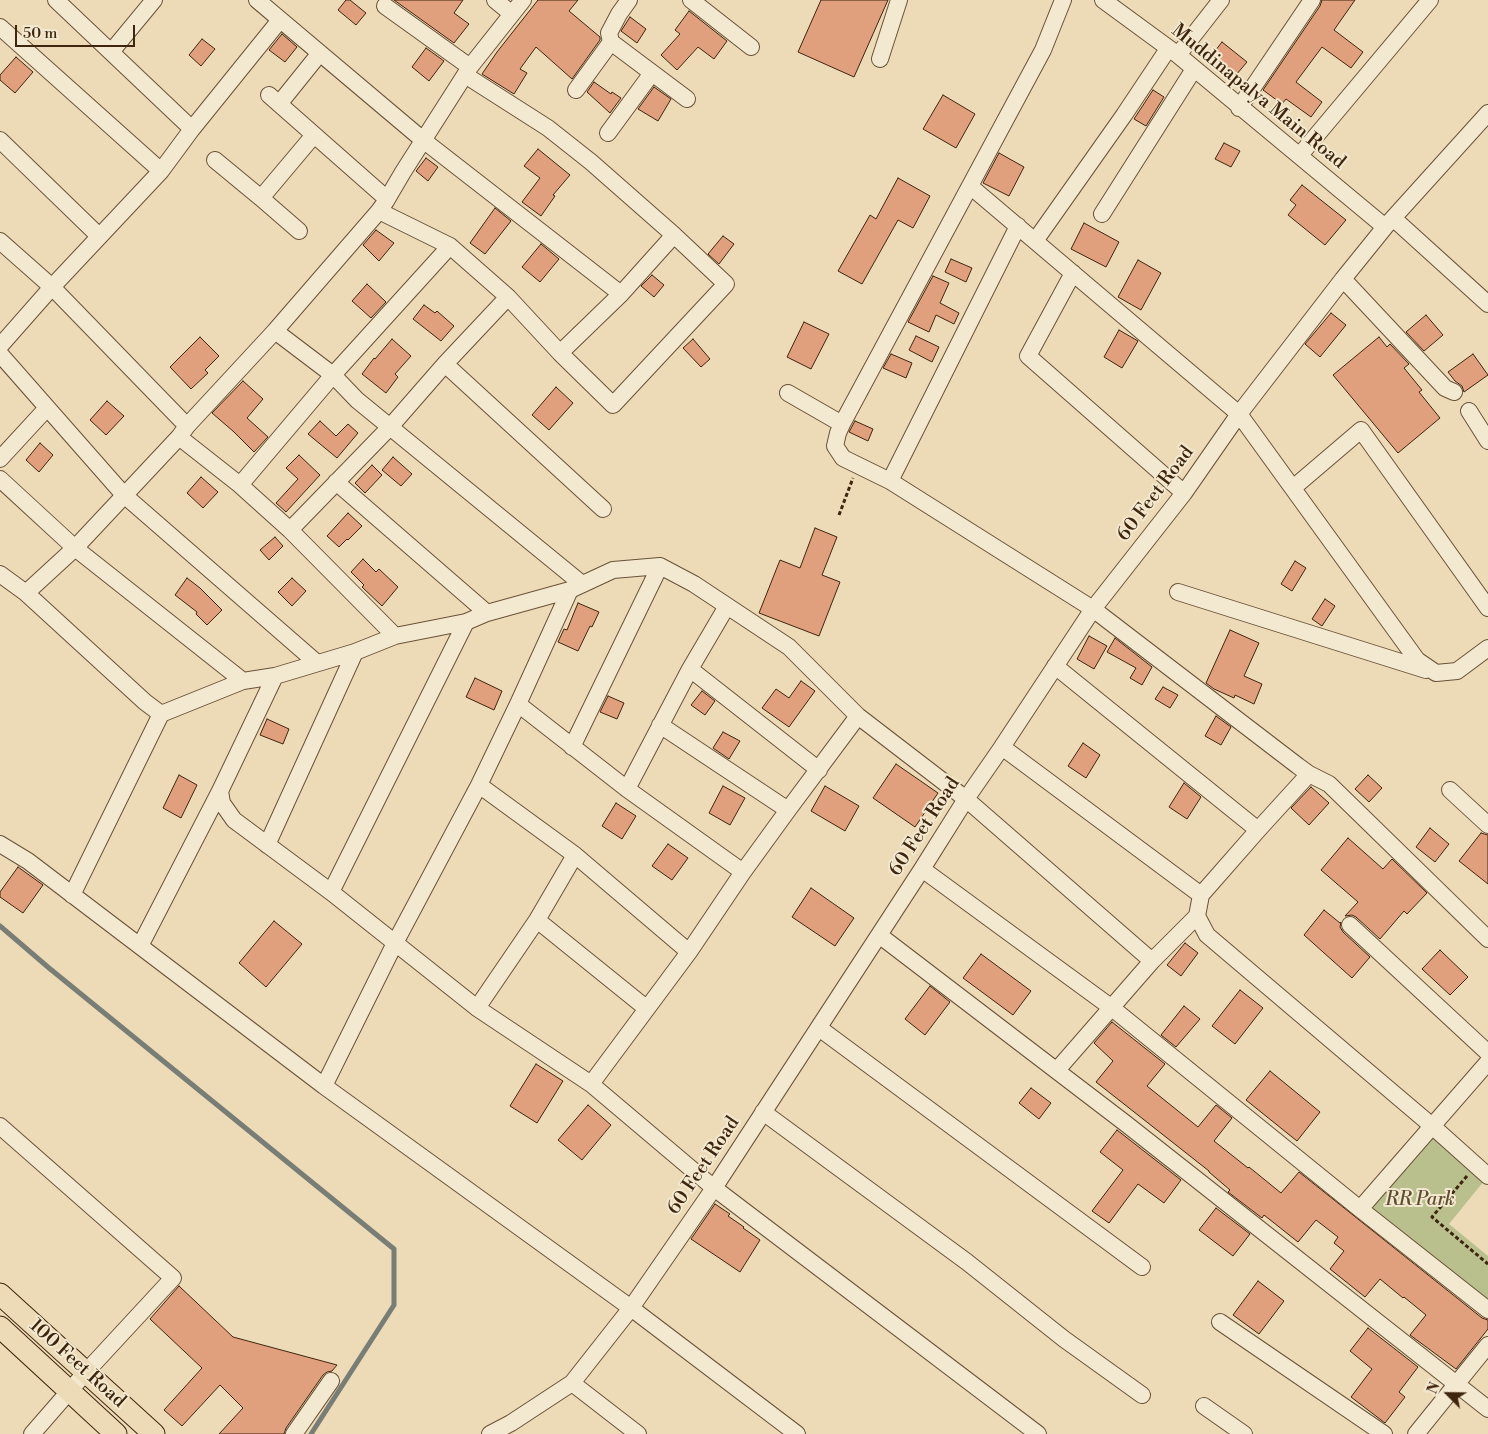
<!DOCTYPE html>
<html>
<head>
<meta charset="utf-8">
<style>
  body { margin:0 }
  #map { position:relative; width:1488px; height:1434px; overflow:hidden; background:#eddbb7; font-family:"Libre Bodoni",serif }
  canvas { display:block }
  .north { position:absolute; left:1423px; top:1369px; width:50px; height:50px; -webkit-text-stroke:4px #f3e8d0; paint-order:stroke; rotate:293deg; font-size:14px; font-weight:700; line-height:20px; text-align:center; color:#3f250e }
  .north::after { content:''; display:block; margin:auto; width:18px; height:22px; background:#3f250e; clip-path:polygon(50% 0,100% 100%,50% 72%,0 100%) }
  .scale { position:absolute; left:15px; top:25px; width:120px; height:22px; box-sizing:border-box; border:2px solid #3f250e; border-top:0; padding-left:6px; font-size:15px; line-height:18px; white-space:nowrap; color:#3f250e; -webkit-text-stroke:4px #f3e8d0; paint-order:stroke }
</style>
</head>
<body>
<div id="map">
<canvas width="1488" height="1434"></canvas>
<div class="north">N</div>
<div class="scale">50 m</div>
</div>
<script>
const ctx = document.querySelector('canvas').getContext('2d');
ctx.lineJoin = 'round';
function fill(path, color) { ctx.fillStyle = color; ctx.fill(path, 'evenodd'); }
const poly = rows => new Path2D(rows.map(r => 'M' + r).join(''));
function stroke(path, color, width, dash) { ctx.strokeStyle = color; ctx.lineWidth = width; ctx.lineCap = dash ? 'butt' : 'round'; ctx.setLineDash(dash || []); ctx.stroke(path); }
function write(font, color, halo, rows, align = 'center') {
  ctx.font = font + ' "Libre Bodoni",serif'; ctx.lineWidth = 4; ctx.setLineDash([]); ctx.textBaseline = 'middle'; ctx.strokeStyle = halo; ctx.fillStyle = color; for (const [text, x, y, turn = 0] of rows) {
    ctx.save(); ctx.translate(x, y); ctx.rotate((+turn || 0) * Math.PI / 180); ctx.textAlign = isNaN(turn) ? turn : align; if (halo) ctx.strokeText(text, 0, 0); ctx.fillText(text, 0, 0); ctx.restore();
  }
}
fill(poly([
  [1428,1133,1484,1181,1449,1224,1488,1256,1488,1307,1368,1205]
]), '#b9c08e');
stroke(poly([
  [0,926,49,968,394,1249,394,1305,311,1434]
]), '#787d75', 5);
const building = poly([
  [346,0,350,0,366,13,356,25,338,10,346,0],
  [394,0,463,0,454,13,469,24,454,43,394,0],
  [538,0,578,0,569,11,600,37,600,40,572,79,536,47,520,69,527,73,514,94,482,74,497,52,538,0],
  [821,0,888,0,854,77,798,52,821,0],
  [1322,0,1355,0,1334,30,1363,52,1351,68,1322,47,1296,82,1322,102,1311,117,1286,99,1282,104,1263,90,1320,6,1322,0],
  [689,11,727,41,714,59,698,47,677,70,661,55,680,34,675,30,689,11],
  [630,17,646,29,637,43,621,31,630,17],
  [282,34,297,47,285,62,269,50,282,34],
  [202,39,215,49,201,66,189,55,202,39],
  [1222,42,1247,62,1236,75,1211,56,1222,42],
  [426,48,444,61,429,81,412,67,426,48],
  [16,57,33,72,15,93,0,80,0,75,16,57],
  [594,82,611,94,612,92,621,98,610,113,587,92,594,82],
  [654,87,671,99,658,121,638,109,654,87],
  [1153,90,1164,97,1146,126,1134,119,1153,90],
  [943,95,975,114,956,148,923,129,943,95],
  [1224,143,1240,151,1231,167,1215,159,1224,143],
  [538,149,570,175,553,195,555,196,541,216,522,202,540,178,524,166,538,149],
  [999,153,1024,167,1009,196,983,183,999,153],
  [426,158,438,167,428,181,416,171,426,158],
  [898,178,930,196,913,228,898,220,862,284,838,271,870,215,876,219,898,178],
  [1302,185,1346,220,1325,245,1288,215,1296,205,1290,200,1302,185],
  [495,208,511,221,485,254,470,243,495,208],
  [1084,223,1119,242,1106,267,1071,249,1084,223],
  [376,230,394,243,379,261,363,245,376,230],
  [723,236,734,244,719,264,708,254,723,236],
  [541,244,559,259,540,282,522,267,541,244],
  [951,259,972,268,966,282,945,272,951,259],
  [1138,260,1161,273,1141,310,1118,297,1138,260],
  [652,275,664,285,654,297,641,286,652,275],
  [933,276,949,283,940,303,959,313,954,324,936,315,929,332,908,322,933,276],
  [367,284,386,302,371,318,352,301,367,284],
  [424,305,435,313,437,311,454,326,441,341,413,319,424,305],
  [1331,313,1346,325,1320,357,1305,344,1331,313],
  [1426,315,1443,335,1424,351,1406,332,1426,315],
  [804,322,829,334,811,369,787,357,804,322],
  [1119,330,1138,341,1122,368,1104,357,1119,330],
  [916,336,939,347,932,362,909,350,916,336],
  [200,337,219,356,205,370,208,373,191,389,170,367,200,337],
  [1379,337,1387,347,1390,344,1409,364,1404,368,1422,390,1419,392,1440,418,1398,453,1333,375,1379,337],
  [392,339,411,356,395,374,398,377,386,393,362,374,374,358,375,359,392,339],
  [693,339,710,359,701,367,683,348,693,339],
  [891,354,912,363,906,378,883,368,891,354],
  [1473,354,1488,375,1464,392,1462,386,1455,381,1448,372,1473,354],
  [243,381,263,399,247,418,268,437,254,452,234,432,212,413,243,381],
  [556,387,573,403,549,430,532,415,556,387],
  [107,401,124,416,106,435,90,420,107,401],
  [320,421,336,436,348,424,358,433,337,458,308,434,320,421],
  [855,421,873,429,868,441,849,432,855,421],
  [40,443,53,455,39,472,26,460,40,443],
  [299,455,320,475,286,512,276,503,298,479,286,468,299,455],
  [393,457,412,474,401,486,382,470,393,457],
  [372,465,382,475,365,493,355,483,372,465],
  [201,477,218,492,203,508,187,493,201,477],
  [348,513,362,526,348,540,347,539,339,547,327,536,348,513],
  [815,528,837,537,822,575,840,582,819,636,759,613,780,560,800,568,815,528],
  [275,537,283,546,269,560,260,550,275,537],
  [363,559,376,572,379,569,398,587,382,606,362,587,364,585,351,572,363,559],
  [1295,561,1306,568,1292,591,1281,584,1295,561],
  [187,578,200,588,222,610,207,625,196,614,197,612,175,595,187,578],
  [292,578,306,591,292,606,278,592,292,578],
  [1325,599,1335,606,1322,626,1312,619,1325,599],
  [578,603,599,612,592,627,590,626,578,651,558,642,564,629,567,630,578,603],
  [1230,630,1259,643,1244,676,1262,684,1254,704,1235,695,1234,698,1214,689,1206,683,1230,630],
  [1089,636,1107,646,1094,669,1077,659,1089,636],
  [1115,638,1152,667,1142,685,1130,678,1136,668,1107,652,1115,638],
  [475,678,502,691,494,710,466,697,475,678],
  [801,681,815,691,789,727,762,708,776,689,789,698,801,681],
  [1163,687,1178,695,1170,708,1155,699,1163,687],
  [702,691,715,701,705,715,691,705,702,691],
  [608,696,624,703,617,719,600,712,608,696],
  [1216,716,1231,727,1221,745,1205,736,1216,716],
  [267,719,289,729,283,744,260,735,267,719],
  [723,732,740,741,729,759,713,748,723,732],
  [1083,743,1100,755,1086,778,1068,766,1083,743],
  [896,764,938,793,915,827,873,798,896,764],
  [179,775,197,785,181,818,163,808,179,775],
  [1368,775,1382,788,1369,802,1355,789,1368,775],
  [1184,783,1201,797,1187,819,1169,807,1184,783],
  [723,786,745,798,730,825,709,813,723,786],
  [825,786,859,806,845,831,811,811,825,786],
  [1311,787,1329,803,1309,825,1291,808,1311,787],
  [616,803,636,816,622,839,602,826,616,803],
  [1430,828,1449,844,1435,862,1416,847,1430,828],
  [1481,833,1488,835,1488,884,1459,861,1481,833],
  [1348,838,1383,869,1392,859,1427,893,1407,914,1404,911,1380,939,1356,917,1352,915,1345,916,1358,902,1321,870,1348,838],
  [668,844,688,858,672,880,652,866,668,844],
  [18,867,43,885,23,913,0,897,0,892,18,867],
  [811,888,854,918,835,946,792,917,811,888],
  [1324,910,1340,923,1341,922,1340,927,1343,932,1370,957,1352,978,1304,935,1324,910],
  [274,921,302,944,266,987,239,963,274,921],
  [1185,943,1198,953,1181,976,1167,965,1185,943],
  [1440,950,1468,977,1450,995,1422,969,1440,950],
  [981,954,1031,991,1013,1015,963,978,981,954],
  [930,986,950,1002,925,1035,905,1019,930,986],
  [1240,990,1263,1008,1235,1044,1212,1026,1240,990],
  [1184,1006,1200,1019,1176,1047,1161,1035,1184,1006],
  [1112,1022,1165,1064,1147,1086,1198,1127,1216,1105,1232,1118,1214,1141,1248,1168,1249,1167,1281,1193,1299,1172,1482,1318,1488,1320,1488,1329,1456,1369,1410,1335,1426,1315,1404,1297,1403,1298,1380,1279,1365,1297,1330,1269,1344,1251,1334,1243,1338,1237,1316,1220,1298,1242,1264,1215,1262,1218,1228,1192,1230,1190,1209,1172,1209,1171,1096,1082,1113,1061,1094,1043,1112,1022],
  [536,1064,563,1081,537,1123,510,1106,536,1064],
  [1270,1071,1320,1112,1297,1141,1246,1100,1270,1071],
  [1031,1088,1051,1103,1039,1119,1019,1103,1031,1088],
  [588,1105,611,1125,582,1160,558,1140,588,1105],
  [1117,1130,1181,1180,1164,1203,1138,1184,1109,1223,1092,1211,1123,1170,1100,1152,1117,1130],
  [715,1204,730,1214,728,1216,744,1227,743,1228,760,1240,740,1272,691,1239,715,1204],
  [1216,1208,1250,1234,1233,1256,1199,1230,1216,1208],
  [1258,1281,1284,1301,1259,1334,1233,1315,1258,1281],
  [179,1286,233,1337,337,1365,332,1371,327,1372,323,1375,286,1428,284,1434,219,1434,243,1408,220,1385,182,1426,164,1410,202,1368,150,1319,179,1286],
  [1368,1328,1418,1367,1399,1392,1405,1397,1385,1423,1351,1397,1372,1369,1350,1351,1368,1328]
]);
fill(building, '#e09f7d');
stroke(building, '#3f250e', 1);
const minor = poly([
  [56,0,192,129],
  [257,0,423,140,621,294],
  [495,0,512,14],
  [691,0,751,47],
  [1063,0,1043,50,842,424,838,433,835,446,843,458,890,481,1093,609,1298,766,1309,774,1329,784,1488,939],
  [1103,0,1178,55,1385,227],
  [385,6,470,67],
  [0,27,161,171],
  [611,42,687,99],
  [111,52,154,0],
  [1178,55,1221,0],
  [880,59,899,0],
  [576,90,611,42,609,33,619,14,629,0],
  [269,95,387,199],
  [279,104,320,53],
  [1239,108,1312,0],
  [608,133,652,73],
  [0,140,99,236],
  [1300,155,1430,0],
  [215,160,261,198],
  [970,186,1239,414,1417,660,1436,673,1457,671,1488,648],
  [379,211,450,246,508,297,560,353,613,405,726,284,674,235,591,162,548,128,465,75],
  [1102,214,1194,69],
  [1393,218,1488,304],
  [299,231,261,198,314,135],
  [0,241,52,287,187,426],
  [1035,241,1124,115,1168,49],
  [1073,273,1028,356,1184,493],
  [1343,279,1445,388,1454,392],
  [275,331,333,375,357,400,582,584],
  [0,346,52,287,161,171,192,129,280,20],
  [560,353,621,294,674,235],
  [0,354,124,495,317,663],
  [445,364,603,509],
  [788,393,842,424],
  [1469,411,1488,441],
  [179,437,240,485,290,530,395,636],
  [0,459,47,408],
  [0,479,75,548,243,681],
  [890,481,1018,226],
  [336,482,487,613],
  [240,485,333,375,450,246],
  [1293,488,1361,430,1488,608],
  [290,530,390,427,445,364,508,297],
  [0,574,26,593,145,702,161,714,243,681,275,676,355,652,395,636,466,622,487,613,570,590,613,570,660,566,694,584,789,647,858,716,966,799,1152,961],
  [1178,592,1426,670],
  [26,593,75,548,179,437,187,426,275,331,379,211,386,201,403,172,470,67,523,0],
  [1055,666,1258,830],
  [690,669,819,770],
  [275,676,220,791,222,803,234,820,331,892,477,1008,591,1084,714,1188,1038,1434],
  [518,704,627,789,743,872],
  [660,725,788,810],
  [572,747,660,566],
  [1002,747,1201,895],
  [1309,774,1258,830,1201,895,1197,916,1207,935,1431,1125,1488,1176],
  [479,785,575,855,689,952],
  [627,789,690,669,727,606],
  [1450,790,1488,825],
  [0,844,28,861,324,1086,631,1308,797,1434],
  [267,845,355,652],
  [922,869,1112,1008,1360,1209,1488,1310],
  [331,892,466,622],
  [72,895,161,714],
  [537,920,646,1008],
  [1350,925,1488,1053],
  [879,935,1125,1123,1488,1409],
  [140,946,220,791],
  [477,1008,537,920,575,855],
  [819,1028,1142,1267],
  [1057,1070,1152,961,1197,916],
  [591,1084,689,952,743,872,788,810,858,716],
  [324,1086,395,943,479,785,518,704,570,590],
  [763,1112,967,1262,1064,1339,1142,1395],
  [0,1126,173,1278,86,1372,32,1434],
  [1360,1209,1488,1062],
  [1220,1322,1384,1434],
  [572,1383,638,1434],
  [1204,1406,1244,1434],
  [294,1434,331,1381],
  [490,1434,511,1423,572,1383,631,1308,714,1188,922,869,966,799,1002,747,1093,609,1184,493,1239,414,1343,279,1385,227,1488,113],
  [1416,1434,1488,1345]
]);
const major = poly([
  [0,1294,154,1434],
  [0,1327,116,1434]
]);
stroke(minor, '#6a5238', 18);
stroke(major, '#3f250e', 23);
stroke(poly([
  [839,515,853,478],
  [1467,1176,1432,1217,1488,1264]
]), '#3f250e', 3, [4, 2.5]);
stroke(minor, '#f3e8d0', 16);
stroke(major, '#eddbb7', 21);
write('19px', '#3f250e', '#f3e8d0', [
  ["Muddinapalya Main Road",1258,97,39],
  ["60 Feet Road",1156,494,-53],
  ["60 Feet Road",925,827,-57],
  ["60 Feet Road",704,1166,-56],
  ["100 Feet Road",77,1364,42]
]);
write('italic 19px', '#5e4c2e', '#f3e8d0', [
  ["RR Park",1420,1200]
]);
</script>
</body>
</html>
